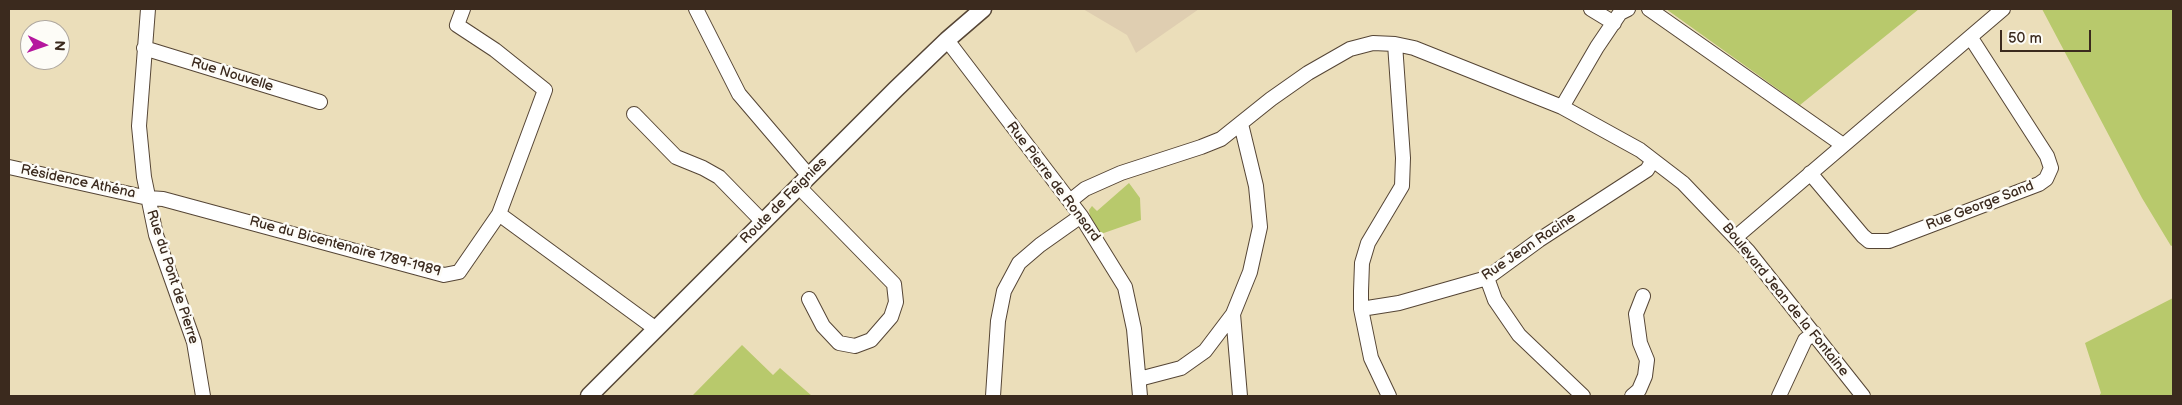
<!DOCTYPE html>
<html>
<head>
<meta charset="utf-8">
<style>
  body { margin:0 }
  #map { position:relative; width:2182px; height:405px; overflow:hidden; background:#ebdeba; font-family:"Balsamiq Sans",sans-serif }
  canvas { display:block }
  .frame { position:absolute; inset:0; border:10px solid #3b2a1e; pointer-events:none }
  .north { position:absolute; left:20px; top:20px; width:50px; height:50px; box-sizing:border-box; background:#fdfcf7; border:1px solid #afa8a0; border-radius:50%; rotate:93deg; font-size:14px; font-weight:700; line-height:20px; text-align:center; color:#3b2a1e }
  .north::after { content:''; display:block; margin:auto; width:18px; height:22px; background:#b5179e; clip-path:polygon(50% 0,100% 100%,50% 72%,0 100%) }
  .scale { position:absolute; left:2000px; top:30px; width:91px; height:22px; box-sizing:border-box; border:2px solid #3b2a1e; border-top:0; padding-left:6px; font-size:15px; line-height:18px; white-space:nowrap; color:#3b2a1e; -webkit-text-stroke:4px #fdfcf7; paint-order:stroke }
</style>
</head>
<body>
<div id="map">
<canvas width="2182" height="405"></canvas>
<div class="frame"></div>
<div class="north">N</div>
<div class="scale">50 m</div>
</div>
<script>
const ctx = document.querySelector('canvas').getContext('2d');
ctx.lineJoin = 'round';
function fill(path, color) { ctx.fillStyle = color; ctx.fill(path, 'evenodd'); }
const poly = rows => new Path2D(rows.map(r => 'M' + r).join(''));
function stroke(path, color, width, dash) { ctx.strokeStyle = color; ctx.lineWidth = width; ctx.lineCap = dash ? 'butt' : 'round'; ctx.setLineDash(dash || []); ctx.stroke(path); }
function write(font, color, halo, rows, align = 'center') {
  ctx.font = font + ' "Balsamiq Sans",sans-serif'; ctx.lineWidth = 5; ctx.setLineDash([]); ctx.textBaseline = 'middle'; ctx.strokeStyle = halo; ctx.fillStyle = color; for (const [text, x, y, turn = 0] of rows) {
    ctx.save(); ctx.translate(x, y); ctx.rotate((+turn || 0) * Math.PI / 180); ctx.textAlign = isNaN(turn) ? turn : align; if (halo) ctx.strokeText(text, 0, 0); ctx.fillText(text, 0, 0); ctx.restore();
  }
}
fill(poly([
  [1083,9,1199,9,1136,53,1127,35]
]), '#dfceb1');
fill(poly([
  [1666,9,1919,9,1800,105],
  [2042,9,2173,9,2173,245,2171,246,2142,198],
  [1129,183,1140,198,1141,220,1101,234,1090,216,1089,210,1092,206,1097,211],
  [2173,298,2173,396,2099,396,2101,393,2085,343],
  [742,345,773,375,780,368,812,396,694,396,693,395]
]), '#b8c96c');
const minor = poly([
  [148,9,139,126,144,177,156,235,194,342,203,396],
  [463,9,457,25,495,50,545,90,499,214],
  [696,9,739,94,809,176],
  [1591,9,1614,23],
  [1649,9,1843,145],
  [947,40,1081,216,1125,287,1134,329,1140,396],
  [144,48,320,102],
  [1562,107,1597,47,1620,13,1628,9],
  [634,114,676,157,703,168,719,177,763,222],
  [9,167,148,198,163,199,444,275,459,272,499,214,656,329],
  [1810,173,1863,236,1869,241,1889,241,2039,184,2046,179,2051,168,2047,156,1971,38],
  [798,186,894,284,896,302,891,317,871,340,855,346,839,343,823,326,809,299],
  [1070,201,1085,189,1121,173,1201,147,1221,139,1271,99,1308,73,1350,49,1373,43,1395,44,1414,48,1562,107,1640,150,1653,160,1683,183,1748,251,1863,396],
  [1736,237,2003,9],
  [1487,278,1495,300,1519,335,1583,396],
  [1361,309,1399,303,1487,278,1539,240,1647,170,1653,160],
  [1233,314,1240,396],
  [1139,379,1181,368,1205,351,1233,314,1250,272,1260,227,1256,186,1241,124],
  [993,396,998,321,1004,291,1019,263,1040,245,1081,216],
  [1389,396,1371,358,1361,309,1361,291,1362,263,1368,243,1402,186,1403,158,1395,44],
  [1632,396,1639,390,1645,376,1647,360,1640,343,1636,314,1643,296],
  [1779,396,1805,340,1814,333]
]);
const tertiary = poly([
  [589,396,896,89,947,40,983,9]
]);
stroke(minor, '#554535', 16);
stroke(tertiary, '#554535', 19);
stroke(minor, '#fff', 14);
stroke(tertiary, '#fff', 16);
write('14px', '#3b2a1e', '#fdfcf7', [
  ["Rue Nouvelle",232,75,17],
  ["Résidence Athéna",78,182,12],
  ["Rue Pierre de Ronsard",1053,182,53],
  ["Route de Feignies",784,201,-45],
  ["Rue George Sand",1980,206,-21],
  ["Rue du Bicentenaire 1789-1989",345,247,15],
  ["Rue Jean Racine",1529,247,-34],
  ["Rue du Pont de Pierre",172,277,72],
  ["Boulevard Jean de la Fontaine",1785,300,51]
]);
</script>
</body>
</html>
